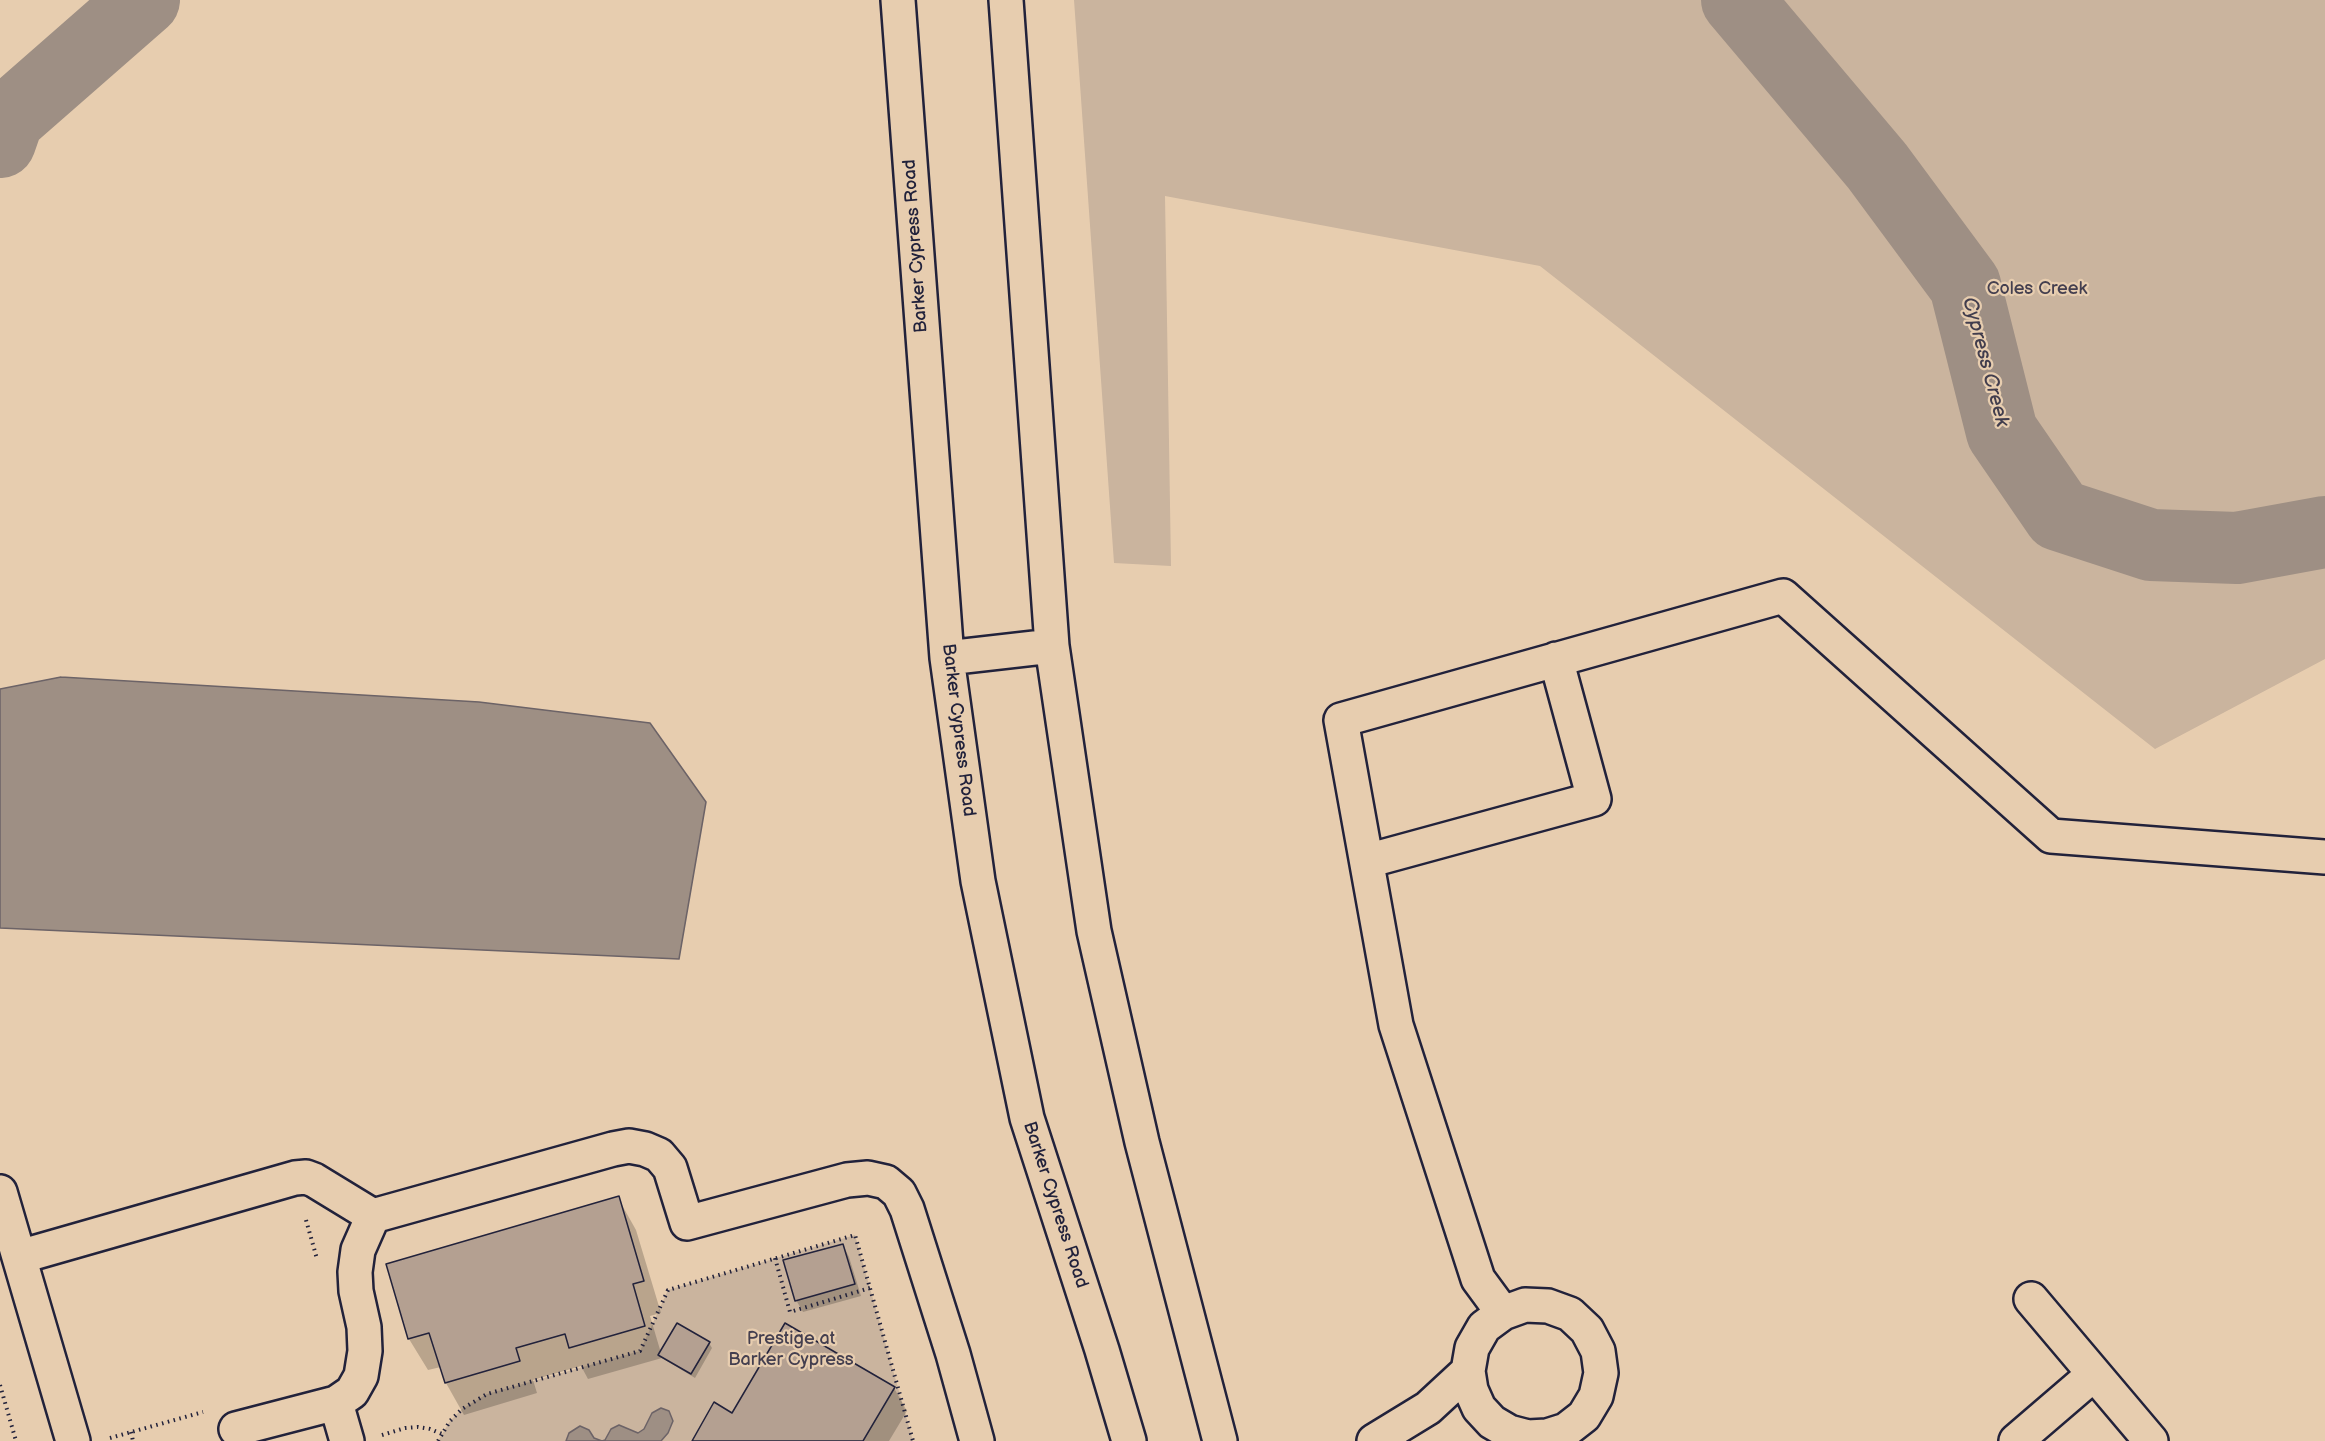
<!DOCTYPE html>
<html>
<head>
<meta charset="utf-8">
<style>
  body { margin:0 }
  canvas { display:block; background:#e7cdaf }
</style>
</head>
<body>
<canvas width="2325" height="1441"></canvas>
<script>
const ctx = document.querySelector('canvas').getContext('2d');
ctx.lineJoin = 'round';
function fill(path, color) { ctx.fillStyle = color; ctx.fill(path, 'evenodd'); }
const poly = rows => new Path2D(rows.map(r => 'M' + r).join(''));
function stroke(path, color, width, dash) { ctx.strokeStyle = color; ctx.lineWidth = width; ctx.lineCap = dash ? 'butt' : 'round'; ctx.setLineDash(dash || []); ctx.stroke(path); }
function write(font, color, halo, rows, align = 'center') {
  ctx.font = font + ' "Balsamiq Sans",sans-serif'; ctx.lineWidth = 4.5; ctx.setLineDash([]); ctx.textBaseline = 'middle'; ctx.strokeStyle = halo; ctx.fillStyle = color; for (const [text, x, y, turn = 0] of rows) {
    ctx.save(); ctx.translate(x, y); ctx.rotate((+turn || 0) * Math.PI / 180); ctx.textAlign = isNaN(turn) ? turn : align; if (halo) ctx.strokeText(text, 0, 0); ctx.fillText(text, 0, 0); ctx.restore();
  }
}
fill(poly([
  [1074,0,2325,0,2325,659,2155,749,1540,266,1165,196,1171,566,1114,563],
  [855,1235,913,1441,438,1441,450,1421,462,1409,487,1394,640,1351,668,1290]
]), '#cab49e');
const water = poly([
  [61,677,479,702,650,723,706,802,679,959,0,928,0,689,61,677],
  [661,1408,669,1411,673,1421,668,1433,661,1441,566,1441,569,1433,580,1426,589,1430,594,1438,602,1441,605,1440,611,1429,619,1425,638,1433,644,1429,652,1413,661,1408]
]);
fill(water, '#9e8f84');
stroke(water, '#6c6367', 1.5);
fill(poly([
  [618,1198,636,1230,661,1313,650,1316,661,1353,709,1343,712,1348,695,1378,662,1358,588,1379,581,1366,533,1380,537,1393,464,1415,446,1383,441,1367,428,1370,409,1339,388,1265],
  [843,1245,849,1257,861,1296,803,1312,796,1300],
  [894,1388,907,1411,889,1441,693,1441,733,1415]
]), '#0003');
stroke(poly([
  [1737,0,1877,166,1965,285,2002,432,2059,515,2151,545,2237,548,2325,532],
  [0,142,8,119,144,0]
]), '#9e8f84', 72);
const building = poly([
  [619,1196,644,1281,633,1284,645,1326,569,1348,565,1334,516,1348,520,1361,445,1383,429,1333,408,1339,386,1264,619,1196],
  [843,1244,855,1284,795,1301,783,1260,843,1244],
  [677,1323,710,1342,691,1374,658,1355,677,1323],
  [785,1323,895,1387,863,1441,692,1441,714,1402,732,1413,785,1323]
]);
fill(building, '#b4a091');
stroke(building, '#22223b', 1.5);
const street = poly([
  [1367,861,1594,799,1556,659],
  [0,1192,19,1257,295,1178,306,1177,314,1180,373,1216,613,1149,629,1146,645,1149,659,1155,670,1168,687,1223,847,1180,868,1178,886,1182,899,1193,907,1209,953,1354,977,1441],
  [19,1257,73,1441],
  [2031,1299,2151,1441],
  [1503,1313,1478,1279,1396,1025,1341,720,1783,596,2051,836,2325,857],
  [236,1429,336,1403],
  [347,1441,336,1403,352,1392,361,1376,365,1351,364,1327,356,1291,355,1272,358,1250,373,1216],
  [1374,1441,1428,1408,1468,1371,1472,1348,1484,1327,1503,1313,1525,1305,1548,1306,1570,1314,1587,1330,1598,1351,1601,1373,1596,1396,1584,1416,1566,1430,1547,1436,1528,1437,1509,1432,1492,1422,1479,1408,1471,1390,1468,1371],
  [2016,1441,2094,1374]
]);
const primary = poly([
  [898,0,947,658,978,881,1027,1118,1102,1350,1129,1441],
  [1006,0,1052,646,1094,931,1142,1142,1220,1441],
  [947,658,1052,646]
]);
stroke(street, '#22223b', 38);
stroke(primary, '#22223b', 38);
stroke(poly([
  [306,1220,317,1259],
  [775,1258,790,1312,870,1288],
  [0,1385,16,1441],
  [131,1432,133,1441],
  [382,1435,405,1428,418,1427,430,1429,442,1434],
  [110,1438,203,1412],
  [438,1441,450,1421,462,1409,487,1394,640,1351,668,1290,855,1235,913,1441]
]), '#22223b', 4, [1.5, 4.5]);
stroke(street, '#e7cdaf', 33);
stroke(primary, '#e7cdaf', 33);
write('18px', '#22223b', '#e7cdaf', [
  ["Barker Cypress Road",916,246,-94],
  ["Barker Cypress Road",958,730,83],
  ["Barker Cypress Road",1055,1205,72]
]);
write('18px', '#443f4f', '#e7cdaf', [
  ["Coles Creek",2037,289],
  ["Prestige at",791,1339],
  ["Barker Cypress",791,1360]
]);
write('italic 20px', '#413d4d', '#e7cdaf', [
  ["Cypress Creek",1985,362,75]
]);
</script>
</body>
</html>
